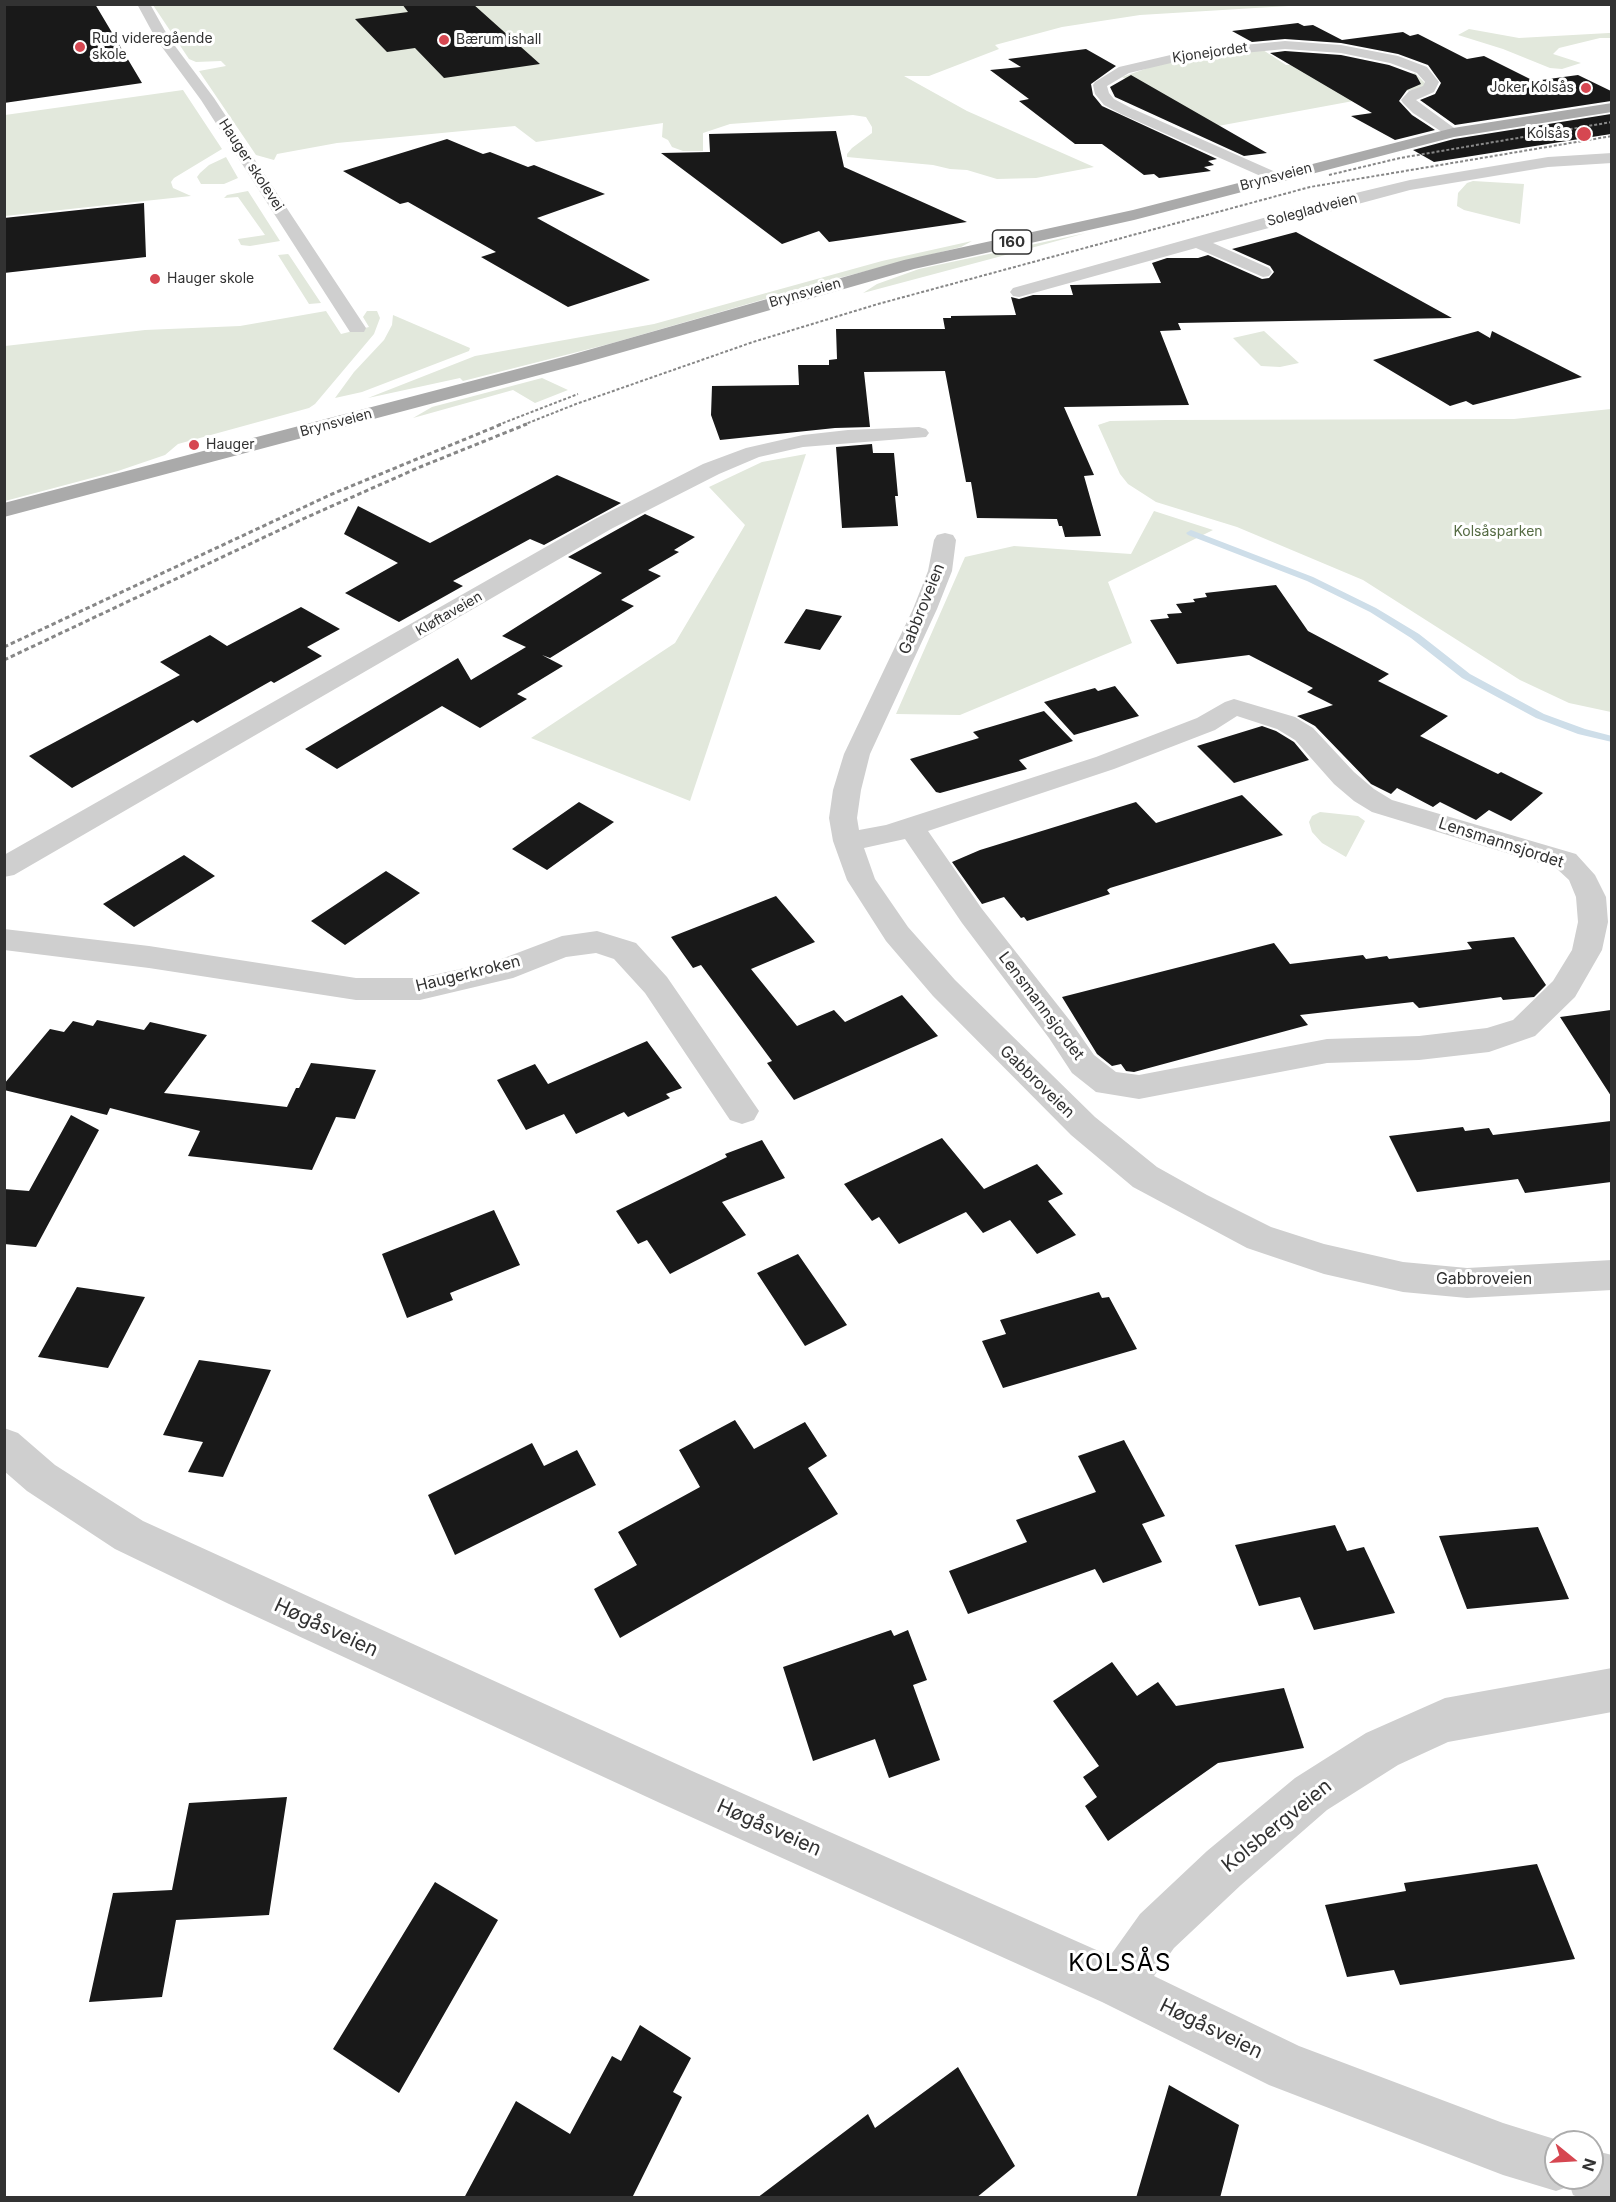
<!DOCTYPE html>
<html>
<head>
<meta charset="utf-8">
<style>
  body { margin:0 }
  #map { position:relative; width:1616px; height:2202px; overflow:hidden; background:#fff; font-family:Inter,sans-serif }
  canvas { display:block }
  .frame { position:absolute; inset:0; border:6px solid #323232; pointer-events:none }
  .north { position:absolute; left:1544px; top:2130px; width:60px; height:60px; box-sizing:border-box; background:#fff; border:2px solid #adadad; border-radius:50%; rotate:108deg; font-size:16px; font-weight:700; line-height:24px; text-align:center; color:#323232 }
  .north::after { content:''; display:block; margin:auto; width:21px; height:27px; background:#d64751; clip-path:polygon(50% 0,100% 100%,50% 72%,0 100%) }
</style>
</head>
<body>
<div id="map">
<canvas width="1616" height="2202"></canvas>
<div class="frame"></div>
<div class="north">N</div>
</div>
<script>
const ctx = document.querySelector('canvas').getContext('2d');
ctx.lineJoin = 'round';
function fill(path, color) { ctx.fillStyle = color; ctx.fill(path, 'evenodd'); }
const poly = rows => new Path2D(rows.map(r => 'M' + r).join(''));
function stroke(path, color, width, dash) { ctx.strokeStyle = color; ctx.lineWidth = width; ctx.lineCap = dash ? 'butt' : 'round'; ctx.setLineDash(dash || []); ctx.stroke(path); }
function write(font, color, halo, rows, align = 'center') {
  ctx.font = font + ' Inter,sans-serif'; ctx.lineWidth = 6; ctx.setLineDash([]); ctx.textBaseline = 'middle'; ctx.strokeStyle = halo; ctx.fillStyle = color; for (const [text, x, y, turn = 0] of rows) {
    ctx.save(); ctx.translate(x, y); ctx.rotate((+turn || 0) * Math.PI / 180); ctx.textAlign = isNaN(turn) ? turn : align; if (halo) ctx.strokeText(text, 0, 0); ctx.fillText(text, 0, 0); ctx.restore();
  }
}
fill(poly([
  [153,5,1305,5,1140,15,1062,27,995,45,999,49,929,76,904,76,967,111,1094,167,1036,178,997,179,967,170,950,169,933,165,847,157,847,154,852,148,872,133,872,127,866,117,853,115,730,124,703,133,703,151,683,151,672,147,668,140,662,137,663,123,536,142,515,126,337,143,277,154,274,160,256,155,199,71,226,66,221,61,196,62,189,59],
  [1469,29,1519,38,1609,33,1611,33,1611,38,1600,38,1559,48,1553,54,1581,63,1562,69,1550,68,1503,49,1458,35],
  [1263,50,1286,65,1342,63,1388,78,1415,73,1429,87,1218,126,1122,77,1168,61],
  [183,90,222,149,174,178,171,182,173,188,191,196,5,216,5,115],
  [226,157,238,178,224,184,201,184,197,177,200,173,209,165],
  [1473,181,1524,184,1520,224,1464,210,1457,206,1458,193,1467,183],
  [248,191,280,241,250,246,241,245,238,239,265,235,238,197,224,198,227,195],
  [1086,233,998,257,863,293,877,284,919,269],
  [972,241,961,247,831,280,609,344,463,381,460,378,368,398,475,356,654,324,882,261],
  [288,254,289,255,321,303,309,304,278,255],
  [326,311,341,334,369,327,363,317,367,311,377,311,380,318,374,334,315,404,309,408,178,444,165,455,118,471,5,501,5,346,145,330,240,326],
  [393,315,470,348,469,351,362,392,335,398,354,372,384,340,392,325],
  [1264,331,1299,363,1280,367,1261,366,1233,338],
  [542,378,568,390,535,403,513,390,413,418,432,407],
  [1611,409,1611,712,1569,703,1520,680,1363,580,1237,527,1156,502,1128,484,1120,474,1098,425,1110,421,1166,420,1514,419],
  [806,454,690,801,531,738,675,643,745,525,709,487,762,462],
  [1154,511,1213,530,1108,582,1132,643,960,715,896,714,965,557,1014,546,1131,554],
  [1320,812,1358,816,1365,821,1346,857,1322,843,1312,832,1309,822,1312,816]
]), '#e2e8dc');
fill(poly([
  [1191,530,1313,577,1376,608,1419,634,1470,674,1544,714,1585,729,1612,736,1612,742,1578,734,1536,718,1462,678,1411,638,1370,612,1307,581,1188,535,1186,533,1191,530]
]), '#cedee9');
fill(poly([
  [4,4,95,4,142,83,4,103],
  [402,4,473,4,540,64,444,78,415,48,387,52,355,19,408,12],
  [1298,23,1304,26,1313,25,1342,40,1403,32,1410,36,1418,34,1467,59,1484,56,1534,81,1578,75,1611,91,1611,101,1455,125,1420,100,1435,94,1441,83,1428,65,1398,54,1341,43,1285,39,1252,42,1232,31],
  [1086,49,1116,66,1091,84,1093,95,1102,106,1217,159,1208,161,1214,165,1204,167,1211,171,1159,178,1154,174,1144,175,1102,144,1075,144,1019,101,1029,99,990,70,1021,67,1008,59],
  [1285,51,1341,55,1389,65,1416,75,1421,84,1407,90,1399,101,1412,115,1435,130,1395,140,1351,116,1372,113,1270,53],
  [1131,75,1267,153,1244,156,1115,97,1110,87],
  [1611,114,1611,134,1434,162,1413,150,1454,139],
  [836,131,844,167,967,222,829,242,819,231,782,244,661,153,710,152,709,134],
  [447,139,483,154,490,152,528,167,534,165,605,194,537,218,650,280,568,307,481,257,496,252,408,202,400,204,343,171],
  [144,203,146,257,4,273,4,218],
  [1296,232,1452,318,1178,323,1181,330,1160,331,1189,405,1064,407,1094,475,1084,476,1101,536,1065,537,1062,526,1059,526,1057,519,977,518,971,482,966,482,945,371,864,372,870,427,835,428,720,440,711,415,712,386,799,385,798,365,829,365,829,360,837,359,836,329,945,329,943,318,951,318,951,316,1016,315,1011,297,1019,299,1033,295,1073,295,1070,285,1072,285,1161,283,1152,263,1167,258,1198,258,1208,255,1262,279,1269,278,1274,272,1270,266,1232,249],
  [1478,331,1490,338,1492,331,1582,377,1473,405,1466,401,1450,406,1373,360],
  [872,444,873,453,894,453,898,496,895,496,898,526,842,528,836,447],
  [557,475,621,503,544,545,530,539,453,581,463,586,399,622,345,593,398,563,344,534,358,506,430,543],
  [645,514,695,537,674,550,679,552,648,570,661,576,621,600,634,606,550,658,542,655,563,666,517,694,527,699,480,728,442,706,337,769,305,749,458,658,471,680,526,647,502,636,602,573,568,557],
  [1276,585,1308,631,1389,674,1378,681,1448,716,1420,736,1498,774,1501,772,1543,793,1511,821,1489,810,1476,820,1440,802,1433,807,1397,788,1391,794,1371,784,1315,726,1297,716,1333,705,1307,692,1313,688,1249,655,1177,664,1150,620,1169,618,1167,614,1182,613,1176,604,1195,602,1193,599,1207,597,1205,593],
  [301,607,340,629,307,647,322,656,274,683,271,681,197,723,193,720,72,788,29,756,180,675,160,662,210,635,227,646],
  [806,609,842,616,820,650,784,643],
  [1115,686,1139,716,1074,735,1044,702,1095,688,1098,691],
  [1044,711,1073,741,1019,760,1027,769,940,793,936,792,910,759,979,738,973,732],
  [1262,726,1276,731,1294,742,1309,760,1234,783,1197,746],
  [1242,795,1283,835,1110,888,1107,890,1110,894,1027,921,1024,917,1021,918,1004,897,982,904,952,862,980,850,1136,802,1156,823],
  [579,802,614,822,547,870,512,849],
  [184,855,215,876,134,927,103,904],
  [386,871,420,893,345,945,311,921],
  [776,896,815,942,751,969,797,1026,834,1010,845,1022,902,995,938,1036,794,1100,767,1063,772,1061,701,965,693,968,671,937],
  [1514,937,1546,985,1534,997,1503,1000,1501,997,1419,1008,1413,1002,1300,1015,1308,1025,1134,1072,1126,1071,1121,1064,1112,1066,1097,1054,1062,997,1274,943,1290,964,1363,955,1366,959,1387,956,1389,959,1472,949,1467,942],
  [1611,1010,1611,1096,1560,1017],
  [97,1020,144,1030,150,1022,207,1035,164,1093,287,1107,296,1088,299,1088,311,1063,376,1070,355,1119,336,1117,312,1170,188,1156,200,1131,110,1108,107,1115,4,1090,4,1084,50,1029,64,1032,73,1021,93,1026],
  [647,1041,682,1088,666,1094,670,1098,628,1117,624,1112,576,1134,564,1114,526,1130,497,1080,535,1064,548,1084],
  [71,1115,99,1130,36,1247,4,1244,4,1189,29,1191],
  [1611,1121,1611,1182,1525,1193,1518,1179,1417,1192,1389,1136,1463,1127,1465,1131,1489,1128,1493,1135],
  [942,1138,984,1189,1037,1164,1063,1194,1048,1201,1076,1235,1037,1254,1010,1220,983,1233,966,1212,899,1244,879,1217,872,1221,844,1184],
  [762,1140,785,1178,722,1202,746,1235,670,1274,647,1240,638,1244,616,1211,727,1157,725,1154],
  [494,1210,520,1265,450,1293,453,1300,407,1318,382,1254],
  [798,1254,847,1325,805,1346,757,1273],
  [77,1287,145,1297,108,1368,38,1357],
  [1099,1292,1102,1298,1109,1297,1137,1349,1003,1388,982,1341,1006,1334,1000,1320],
  [199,1360,271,1370,223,1477,188,1472,203,1442,163,1435],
  [735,1420,754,1449,805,1422,827,1456,808,1468,838,1514,620,1638,594,1589,637,1565,618,1532,700,1487,679,1450],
  [1124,1440,1165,1516,1142,1524,1162,1562,1103,1583,1095,1569,968,1614,949,1571,1027,1542,1016,1520,1096,1492,1078,1456],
  [532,1443,544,1466,577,1450,596,1485,455,1555,428,1495],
  [1335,1525,1347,1551,1364,1547,1395,1613,1314,1630,1300,1597,1259,1606,1235,1545],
  [1538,1527,1569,1599,1467,1609,1439,1536],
  [891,1630,894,1636,908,1630,927,1680,913,1685,940,1760,889,1778,875,1739,813,1761,783,1667],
  [1112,1662,1137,1696,1158,1682,1176,1706,1284,1688,1304,1748,1218,1763,1108,1841,1085,1806,1097,1797,1083,1777,1099,1766,1053,1701],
  [287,1797,269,1915,176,1920,162,1997,89,2002,113,1893,172,1890,189,1803],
  [1537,1864,1575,1959,1400,1985,1394,1970,1347,1977,1325,1905,1406,1891,1404,1883],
  [435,1882,498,1920,399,2093,333,2049],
  [640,2025,691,2058,673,2092,682,2097,632,2198,464,2198,516,2101,570,2134,612,2056,621,2061],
  [958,2067,1015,2166,976,2198,757,2198,868,2114,875,2128],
  [1169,2085,1239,2125,1220,2198,1136,2198]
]), '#191919');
fill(poly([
  [137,4,150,4,169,38,214,98,366,328,364,332,350,332,201,100,156,39,137,4],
  [1285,41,1341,45,1398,56,1427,67,1439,82,1434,92,1416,100,1461,133,1458,136,1448,136,1413,113,1403,103,1401,100,1409,91,1423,86,1425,82,1417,73,1390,63,1341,53,1285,49,1192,58,1129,73,1107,86,1109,93,1114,99,1131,108,1280,174,1282,177,1280,180,1274,182,1121,114,1104,105,1095,94,1093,85,1095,82,1119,67,1192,50,1285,41],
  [1612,153,1612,163,1548,167,1410,190,1213,243,1269,268,1272,272,1269,276,1263,277,1196,248,1019,297,1013,296,1010,292,1013,288,1335,198,1410,180,1548,157,1612,153],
  [919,427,926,429,929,433,926,437,803,447,759,457,719,474,611,529,14,875,4,877,4,855,595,519,703,464,746,448,803,435,848,430,919,427],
  [945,533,953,535,956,540,952,571,937,609,870,754,861,790,857,818,859,830,886,825,1096,757,1197,718,1225,702,1234,699,1295,717,1313,728,1354,772,1374,789,1392,800,1576,854,1595,875,1606,897,1608,922,1602,950,1575,997,1535,1036,1489,1052,1419,1060,1327,1063,1139,1099,1096,1092,1072,1073,1049,1038,962,923,905,839,864,848,875,879,908,927,955,980,1095,1117,1157,1167,1207,1195,1271,1227,1324,1244,1403,1262,1467,1268,1612,1260,1612,1290,1467,1298,1403,1292,1324,1274,1247,1248,1133,1187,1071,1135,933,996,886,941,847,880,833,841,829,818,833,790,844,754,913,609,928,571,934,540,937,535,945,533],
  [1237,716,1277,729,1295,740,1334,784,1354,801,1372,812,1556,868,1569,880,1576,897,1578,922,1572,950,1553,981,1513,1020,1487,1028,1419,1036,1327,1039,1139,1075,1116,1072,1094,1055,1071,1022,982,909,928,831,1114,769,1215,730,1237,716],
  [4,929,149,946,356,978,420,978,496,961,562,936,597,931,636,943,667,977,759,1111,754,1120,742,1124,730,1120,645,993,614,959,596,953,566,957,513,978,420,1000,356,1000,149,968,4,950,4,929],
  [4,1428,18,1433,55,1465,143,1521,692,1771,1110,1956,1140,1914,1207,1851,1295,1778,1366,1733,1445,1698,1612,1668,1612,1712,1448,1742,1398,1765,1327,1810,1241,1885,1174,1948,1154,1976,1299,2046,1503,2123,1564,2142,1556,2142,1556,2178,1592,2178,1592,2150,1612,2155,1612,2198,1580,2198,1573,2195,1570,2186,1556,2191,1503,2175,1269,2085,1102,2002,660,1803,229,1604,115,1549,27,1491,4,1471,4,1428]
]), '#cfcfcf');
fill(poly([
  [1612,103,1612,112,1454,137,1134,220,914,269,581,364,4,517,4,503,567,356,904,260,1133,210,1453,128,1612,103]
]), '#aaa');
stroke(poly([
  [1329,175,1400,158,1612,122],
  [498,425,578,394],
  [523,425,576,404,753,342,878,304,1310,187,1612,136]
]), '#878787', 2, [3, 2]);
stroke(poly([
  [4,647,332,494,502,424],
  [4,660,305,518,420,467,527,424]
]), '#878787', 3, [4.5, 3]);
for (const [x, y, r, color] of [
  [444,40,6,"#d64751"],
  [80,47,6,"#d64751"],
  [1586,88,6,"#d64751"],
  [1584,134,8,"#d64751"],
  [155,279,6,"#d64751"],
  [194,445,6,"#d64751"]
]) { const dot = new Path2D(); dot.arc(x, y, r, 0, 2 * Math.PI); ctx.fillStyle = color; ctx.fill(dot); stroke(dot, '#fff', 2); }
write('14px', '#323232', '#fff', [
  ["Rud videregående",92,39],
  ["skole",92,55],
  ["Bærum ishall",456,40],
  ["Joker Kolsås",1574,88,"right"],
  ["Kolsås",1570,134,"right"],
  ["Hauger skole",167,279],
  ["Hauger",206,445]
], 'left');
write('14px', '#323232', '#fff', [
  ["Kjonejordet",1210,53,-8],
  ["Hauger skolevei",251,165,57],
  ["Brynsveien",1276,177,-15],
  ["Solegladveien",1312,210,-15],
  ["Brynsveien",805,293,-16],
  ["Brynsveien",336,423,-15],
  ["Kløftaveien",449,614,-30]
]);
write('14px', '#556b43', '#fff', [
  ["Kolsåsparken",1498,532]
]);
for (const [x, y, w] of [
  [1012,242,39]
]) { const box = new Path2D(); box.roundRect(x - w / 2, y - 12, w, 24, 4.5); ctx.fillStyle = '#fff'; ctx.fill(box); stroke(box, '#323232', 1.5); }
write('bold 15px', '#323232', null, [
  ["160",1012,242]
]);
write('16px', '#323232', '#fff', [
  ["Gabbroveien",922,609,-68],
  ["Lensmannsjordet",1501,843,18],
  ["Haugerkroken",468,974,-14],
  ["Lensmannsjordet",1041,1006,53],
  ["Gabbroveien",1037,1082,44],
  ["Gabbroveien",1484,1279]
]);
write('20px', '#323232', '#fff', [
  ["Høgåsveien",326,1628,25],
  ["Kolsbergveien",1277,1826,-39],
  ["Høgåsveien",769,1828,24],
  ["Høgåsveien",1211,2029,26]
]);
ctx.letterSpacing = '1.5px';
write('24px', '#000', '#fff', [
  ["KOLSÅS",1120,1964]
]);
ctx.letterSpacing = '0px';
</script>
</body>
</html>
